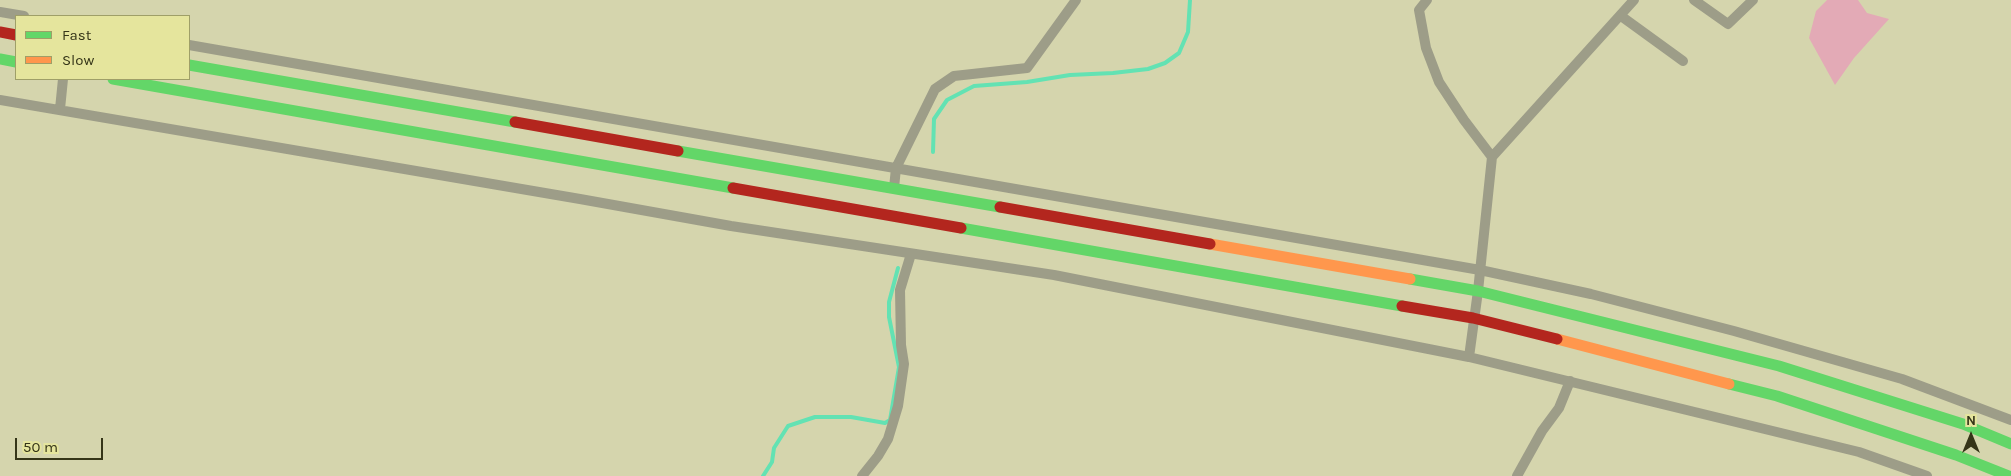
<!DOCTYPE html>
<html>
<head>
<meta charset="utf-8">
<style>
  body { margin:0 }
  #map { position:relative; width:2011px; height:476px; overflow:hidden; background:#d5d5ad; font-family:Karla,sans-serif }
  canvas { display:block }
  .legend { position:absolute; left:15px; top:15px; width:175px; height:65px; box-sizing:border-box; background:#e5e59d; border:1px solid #9f9f68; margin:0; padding:6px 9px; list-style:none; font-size:15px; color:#353518 }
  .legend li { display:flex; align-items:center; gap:10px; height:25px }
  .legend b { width:25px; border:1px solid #9f9f68 }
  .north { position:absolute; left:1946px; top:411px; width:50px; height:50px; -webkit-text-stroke:4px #e5e59d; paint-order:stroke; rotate:0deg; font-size:14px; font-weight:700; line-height:20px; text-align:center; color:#353518 }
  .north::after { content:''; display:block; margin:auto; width:18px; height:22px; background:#353518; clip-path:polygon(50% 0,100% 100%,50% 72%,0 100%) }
  .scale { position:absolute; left:15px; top:438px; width:88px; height:22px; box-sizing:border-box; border:2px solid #353518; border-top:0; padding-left:6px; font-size:15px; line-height:18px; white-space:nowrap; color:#353518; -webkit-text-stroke:4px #e5e59d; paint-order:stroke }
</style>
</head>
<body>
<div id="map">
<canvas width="2011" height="476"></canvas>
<ul class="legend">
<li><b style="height:6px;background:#63d668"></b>Fast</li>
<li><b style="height:6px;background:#ff974d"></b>Slow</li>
</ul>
<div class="north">N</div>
<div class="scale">50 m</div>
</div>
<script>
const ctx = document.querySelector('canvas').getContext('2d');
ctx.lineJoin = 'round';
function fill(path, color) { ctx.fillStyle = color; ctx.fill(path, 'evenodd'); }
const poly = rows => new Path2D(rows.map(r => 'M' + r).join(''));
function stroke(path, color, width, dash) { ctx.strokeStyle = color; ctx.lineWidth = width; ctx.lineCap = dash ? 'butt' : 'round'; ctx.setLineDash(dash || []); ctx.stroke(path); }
fill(poly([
  [1827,0,1858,0,1867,13,1889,19,1854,58,1835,85,1809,38,1816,11]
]), '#e3aab6');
stroke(poly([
  [933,152,934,119,947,100,974,86,1027,82,1070,75,1113,73,1148,69,1165,63,1179,53,1188,32,1190,0],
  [763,476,772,462,774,448,788,426,815,417,851,417,885,423,890,420,899,367,889,317,889,302,898,268]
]), '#63e2b3', 4);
stroke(poly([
  [1427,0,1419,10,1426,48,1439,82,1464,120,1492,157,1478,291,1469,357],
  [1694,0,1728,24,1753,0],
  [0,12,24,16],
  [1621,16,1683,61],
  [189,45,1480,270,1591,294,1734,331,1902,379,2011,420],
  [0,100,580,199,731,226,1054,275,1469,357,1859,452,1927,476],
  [60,109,63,79],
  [1492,157,1634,0],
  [894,188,896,168,935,89,954,76,1027,68,1076,0],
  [862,476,878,456,888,439,898,406,904,364,901,345,900,290,911,254],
  [1517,476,1542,431,1559,408,1570,381]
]), '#9d9d88', 10);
stroke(poly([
  [0,59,16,62],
  [189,65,515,122],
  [113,79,733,188],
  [678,151,1000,207],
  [961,228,1402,306],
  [1410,279,1478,291,1779,366,1963,424,2011,444],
  [1729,384,1777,396,1956,455,2009,476]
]), '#63d668', 11);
stroke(poly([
  [1210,244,1410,279],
  [1557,339,1729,384]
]), '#ff974d', 11);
stroke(poly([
  [0,32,16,35],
  [515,122,678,151],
  [733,188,961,228],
  [1000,207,1210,244],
  [1402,306,1473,318,1557,339]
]), '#b3261e', 11);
</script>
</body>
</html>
